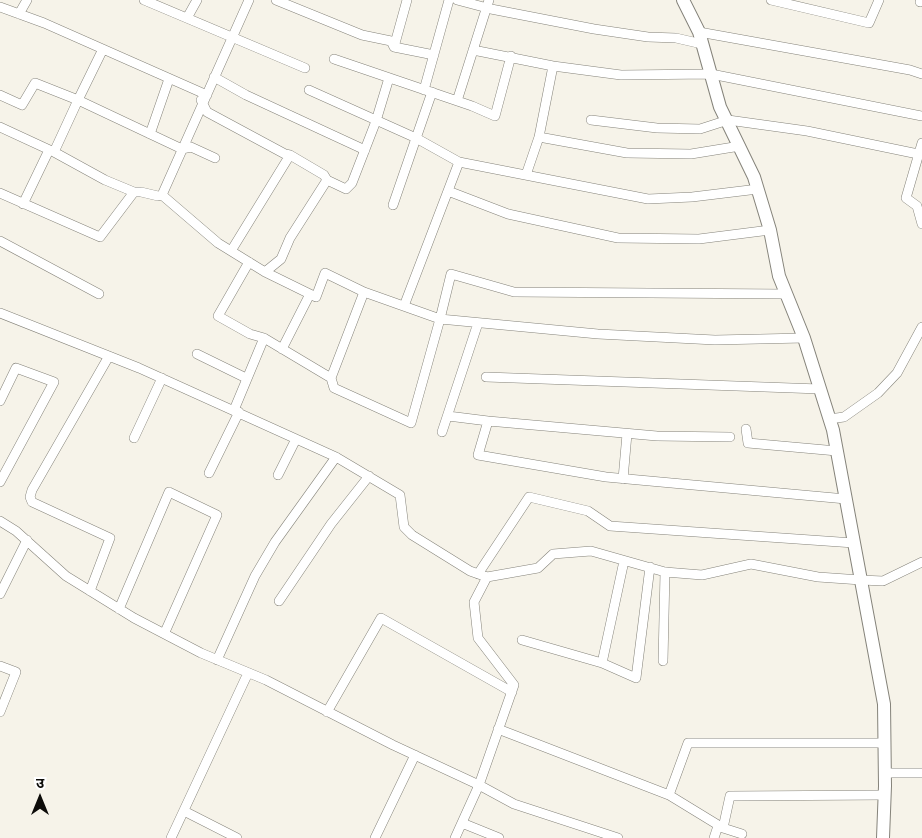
<!DOCTYPE html>
<html>
<head>
<meta charset="utf-8">
<style>
  body { margin:0 }
  #map { position:relative; width:922px; height:838px; overflow:hidden; background:#f6f3e9; font-family:"PT Sans","Noto Sans Devanagari",sans-serif }
  canvas { display:block }
  .north { position:absolute; left:15px; top:773px; width:50px; height:50px; -webkit-text-stroke:4px #fff; paint-order:stroke; rotate:0deg; font-size:14px; font-weight:700; line-height:20px; text-align:center; color:#0d0c09 }
  .north::after { content:''; display:block; margin:auto; width:18px; height:22px; background:#0d0c09; clip-path:polygon(50% 0,100% 100%,50% 72%,0 100%) }
</style>
</head>
<body>
<div id="map">
<canvas width="922" height="838"></canvas>
<div class="north">उ</div>
</div>
<script>
const ctx = document.querySelector('canvas').getContext('2d');
ctx.lineJoin = 'round';
const poly = rows => new Path2D(rows.map(r => 'M' + r).join(''));
function stroke(path, color, width, dash) { ctx.strokeStyle = color; ctx.lineWidth = width; ctx.lineCap = dash ? 'butt' : 'round'; ctx.setLineDash(dash || []); ctx.stroke(path); }
const street = poly([
  [144,0,305,68],
  [249,0,162,195,218,243,265,272,316,297,325,273,364,292,440,319,451,274,514,292,786,294],
  [276,0,362,35,391,41,394,47,434,55],
  [457,0,491,9,594,29,648,37,676,38,702,44],
  [771,0,869,23,879,0],
  [920,2,921,0],
  [0,7,44,23,207,95],
  [19,14,27,0],
  [187,18,197,0],
  [699,32,910,70,922,74],
  [394,47,407,0],
  [473,50,553,66,621,75,711,74,922,116],
  [334,59,472,106,495,116,511,56],
  [214,77,246,95,365,150],
  [309,90,416,138,459,162],
  [424,90,449,0],
  [0,95,22,105,35,83,78,100,103,49],
  [201,100,207,112,285,154,290,155,324,175,327,180,346,189,352,183,376,121,389,78],
  [457,101,489,0],
  [591,120,657,128,700,129,728,120,807,131,918,154],
  [0,127,54,152,78,100,182,149,191,147,215,158],
  [150,134,169,79],
  [539,137,627,153,691,154,740,146],
  [922,143,906,198,917,206,922,224],
  [54,152,105,180,134,192],
  [526,175,539,137,553,66],
  [448,191,508,214,618,238,699,239,770,230],
  [0,193,100,237,134,192,141,192,158,196,162,195],
  [23,204,49,150],
  [393,205,432,92],
  [0,241,99,294],
  [231,251,290,155],
  [249,262,218,316,250,334,264,338,331,378,334,388,411,423,440,319,598,334,715,340,804,338],
  [265,272,281,259,290,238,327,180],
  [404,306,459,162,648,199,692,197,758,189],
  [0,313,139,368,336,457,400,495,404,527,412,535,470,571,487,577],
  [282,349,310,294],
  [197,354,246,378],
  [486,377,820,389],
  [331,378,364,292],
  [0,401,16,368,54,382,0,482],
  [234,410,264,338],
  [448,416,488,421],
  [829,419,844,417,878,393,897,373,922,327],
  [746,429,748,443,837,451],
  [442,432,478,323],
  [730,437,657,436,488,421,478,455,606,477,846,499],
  [134,438,162,378],
  [209,473,239,412],
  [278,475,296,439],
  [623,479,627,434],
  [0,521,16,531,66,576,134,618,201,653,266,680,393,745,479,785,455,838],
  [478,574,529,497,588,511,610,526,854,543],
  [90,591,110,538,32,502,30,497,32,490,109,356],
  [0,594,27,540],
  [279,601,331,524,369,476],
  [119,609,169,492,217,515,165,632],
  [522,640,602,663,624,561],
  [217,660,255,576,275,542,336,457],
  [663,661,665,572],
  [602,663,636,678,650,567],
  [0,666,16,672,0,712],
  [327,712,381,618,512,692],
  [498,729,669,795,723,828,742,834],
  [885,773,922,773],
  [669,795,688,743,884,743],
  [184,811,237,838],
  [462,823,499,838],
  [723,828,730,796,885,795],
  [171,838,248,673],
  [375,838,415,755],
  [618,838,514,804,479,785,514,685,478,638,474,602,487,577,538,568,553,554,591,551,665,572,702,575,751,564,818,577,861,580,883,581,922,562],
  [714,838,718,826]
]);
const secondary = poly([
  [683,0,699,32,720,107,754,177,770,230,779,276,804,338,833,430,884,704,885,786,883,838]
]);
stroke(street, '#85837a', 10);
stroke(secondary, '#85837a', 14);
stroke(street, '#fff', 9);
stroke(secondary, '#fff', 12);
</script>
</body>
</html>
